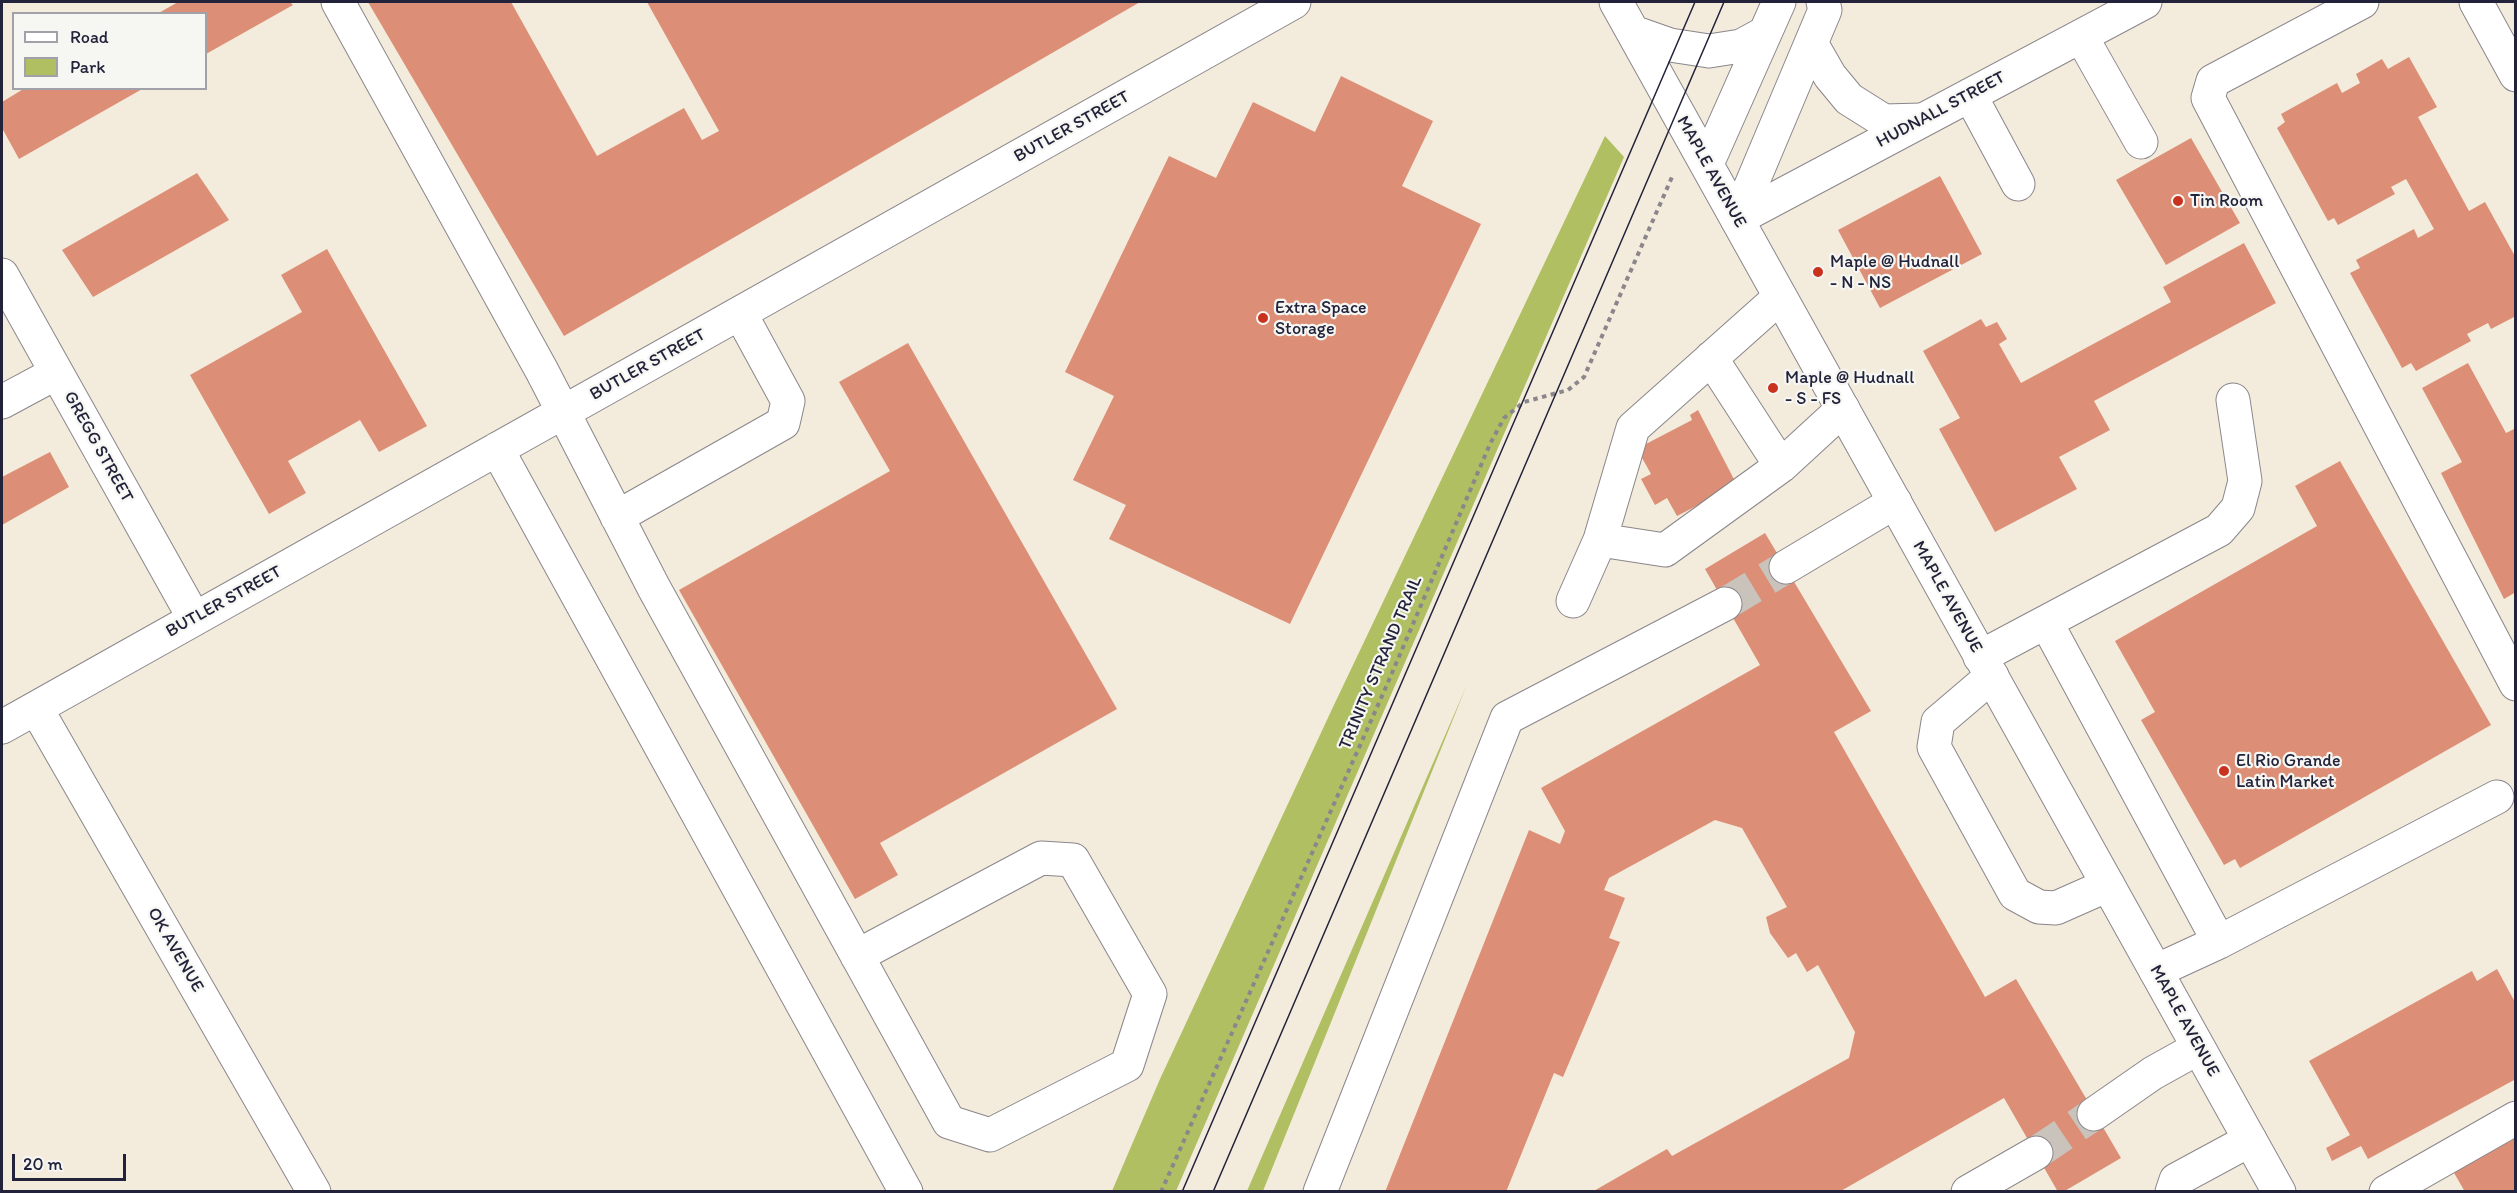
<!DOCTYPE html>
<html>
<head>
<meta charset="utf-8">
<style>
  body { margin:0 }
  #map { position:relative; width:2517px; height:1193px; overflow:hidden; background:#f3ebdb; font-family:Itim,sans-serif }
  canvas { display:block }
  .frame { position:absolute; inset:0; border:3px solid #22223b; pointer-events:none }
  .legend { position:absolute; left:12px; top:12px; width:195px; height:78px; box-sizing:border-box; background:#f6f6f2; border:2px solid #a1a1a9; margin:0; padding:8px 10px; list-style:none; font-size:18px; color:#22223b }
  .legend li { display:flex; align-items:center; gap:12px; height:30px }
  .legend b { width:30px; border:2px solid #a1a1a9 }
  .scale { position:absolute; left:12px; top:1154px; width:114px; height:27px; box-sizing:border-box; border:3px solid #22223b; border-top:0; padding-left:8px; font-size:18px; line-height:21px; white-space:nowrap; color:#22223b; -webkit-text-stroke:4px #f6f6f2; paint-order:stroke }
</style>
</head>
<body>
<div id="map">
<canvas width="2517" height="1193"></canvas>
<div class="frame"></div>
<ul class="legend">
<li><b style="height:8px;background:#fff"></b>Road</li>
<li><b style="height:16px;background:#b0bf62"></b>Park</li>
</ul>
<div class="scale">20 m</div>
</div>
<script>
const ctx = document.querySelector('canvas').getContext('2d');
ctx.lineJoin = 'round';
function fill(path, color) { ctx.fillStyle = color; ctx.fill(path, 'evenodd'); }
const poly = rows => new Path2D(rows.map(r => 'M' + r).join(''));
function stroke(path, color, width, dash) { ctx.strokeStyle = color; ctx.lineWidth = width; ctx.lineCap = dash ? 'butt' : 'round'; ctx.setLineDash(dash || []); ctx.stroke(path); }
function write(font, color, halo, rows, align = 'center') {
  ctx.font = font + ' Itim,sans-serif'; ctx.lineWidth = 4.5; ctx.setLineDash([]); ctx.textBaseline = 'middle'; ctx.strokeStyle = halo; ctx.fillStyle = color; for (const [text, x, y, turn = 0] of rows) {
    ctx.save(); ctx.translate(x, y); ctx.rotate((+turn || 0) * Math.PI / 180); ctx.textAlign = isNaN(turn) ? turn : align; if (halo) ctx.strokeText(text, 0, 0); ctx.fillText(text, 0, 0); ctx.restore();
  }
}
fill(poly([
  [1605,136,1624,157,1176,1191,1112,1191,1160,1079,1333,707],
  [1466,687,1263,1191,1247,1191]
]), '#b0bf62');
fill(poly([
  [178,2,290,2,293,5,206,54,206,14,157,14],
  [368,2,511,2,597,156,684,108,702,140,719,131,647,2,1140,2,564,336],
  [2409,57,2437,107,2418,117,2469,211,2485,202,2516,258,2516,316,2491,329,2488,323,2467,334,2471,341,2416,371,2411,363,2402,368,2350,273,2360,268,2356,260,2414,229,2418,238,2434,229,2406,179,2391,187,2395,194,2338,225,2334,218,2328,221,2277,128,2285,122,2281,114,2337,83,2342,93,2360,83,2356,74,2382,59,2388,69],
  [1341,76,1433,121,1402,186,1481,224,1290,624,1109,539,1126,505,1073,480,1114,396,1065,372,1169,156,1216,178,1253,102,1315,132],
  [25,88,144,88,19,159,2,128,2,102],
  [2191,138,2240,223,2166,265,2116,180],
  [197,173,229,220,93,297,62,250],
  [1940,176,1982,254,1880,308,1838,230],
  [2244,243,2276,303,2094,401,2110,430,2059,457,2077,489,1995,532,1939,429,1960,418,1923,351,1981,319,1986,327,1997,322,2007,339,1999,344,2021,383,2171,302,2163,287],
  [327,249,427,426,379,452,360,420,288,461,306,493,269,514,190,375,302,312,281,275],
  [908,343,1117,709,880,843,898,875,855,899,679,590,890,471,839,382],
  [2468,363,2506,433,2516,428,2516,592,2504,599,2441,473,2462,462,2422,388],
  [1698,410,1737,485,1677,516,1667,498,1655,505,1641,479,1651,474,1641,456,1644,445,1692,420,1690,415],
  [50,452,69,487,2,525,2,477],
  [2340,461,2491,725,2240,868,2235,859,2224,865,2141,720,2155,712,2115,641,2317,526,2295,486],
  [1765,533,1871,711,1834,732,1985,997,2016,979,2121,1158,2063,1192,2058,1192,2004,1098,1839,1192,1592,1192,1667,1149,1672,1156,1849,1058,1855,1032,1818,965,1807,972,1796,953,1788,958,1770,933,1766,917,1787,907,1742,828,1715,820,1609,878,1604,890,1625,898,1609,938,1620,942,1563,1077,1554,1073,1506,1192,1385,1192,1529,830,1560,844,1565,831,1541,788,1760,665,1705,569],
  [2497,969,2516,1004,2516,1079,2368,1159,2361,1146,2332,1161,2326,1148,2350,1135,2309,1061,2472,971,2477,981],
  [2516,1126,2516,1192,2465,1192,2449,1164]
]), '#dc8f76');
stroke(poly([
  [1725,604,1786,567],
  [2036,1153,2094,1114]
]), '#c9c3bb', 33, [33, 16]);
const minor = poly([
  [338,2,542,371,654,588,949,1122,990,1135,1127,1065,1150,994,1073,860,1041,858,857,956],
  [2362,2,2213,81,2208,98,2516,684],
  [2476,2,2516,75],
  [2081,36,2141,142],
  [1970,95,2018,184],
  [1737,219,2145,2],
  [2,275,194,618],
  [1711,358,1781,466],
  [2,402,56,373],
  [497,449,906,1192],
  [617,517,783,423,788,401,740,313],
  [1600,540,1665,550,1781,466,1843,409],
  [1786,567,1895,502],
  [1573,601,1600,540,1633,428,1780,297],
  [2046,622,2219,942],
  [1980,657,2219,530,2238,508,2245,481,2233,400],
  [1992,676,1938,722,1934,747,2015,894,2039,907,2056,908,2108,885],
  [36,708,314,1192],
  [2,727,1294,2],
  [2156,971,2219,942,2497,797],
  [2094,1114,2153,1073,2198,1048],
  [1320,1192,1507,718,1725,604],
  [1968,1192,2036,1153],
  [2172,1192,2176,1180,2250,1140],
  [2386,1192,2516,1118]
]);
const major = poly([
  [1616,2,2279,1192],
  [1633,32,1670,45,1709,51,1741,46,1763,34],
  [1811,43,1830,76,1849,99,1884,121,1922,120],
  [1707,164,1779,2],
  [1737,219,1825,10,1823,2]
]);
stroke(minor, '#8a868b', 35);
stroke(major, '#8a868b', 35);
stroke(poly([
  [1161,1192,1386,687,1490,444,1504,418,1524,402,1568,390,1584,377,1672,177]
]), '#8a868b', 4, [4.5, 4.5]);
stroke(minor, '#fff', 33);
stroke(major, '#fff', 33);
stroke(poly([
  [1182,1192,1695,2],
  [1213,1192,1724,2]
]), '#22223b', 1.5);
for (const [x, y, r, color] of [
  [2178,201,6,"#c8321e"],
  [1818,272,6,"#c8321e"],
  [1263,318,6,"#c8321e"],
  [1773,388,6,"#c8321e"],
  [2224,771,6,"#c8321e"]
]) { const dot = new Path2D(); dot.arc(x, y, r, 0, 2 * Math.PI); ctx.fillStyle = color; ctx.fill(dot); stroke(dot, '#f6f6f2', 2); }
write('18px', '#22223b', '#f6f6f2', [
  ["HUDNALL STREET",1941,110,-28],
  ["BUTLER STREET",1072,127,-29],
  ["MAPLE AVENUE",1711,172,61],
  ["BUTLER STREET",648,365,-29],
  ["GREGG STREET",98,447,61],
  ["MAPLE AVENUE",1947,597,61],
  ["BUTLER STREET",224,602,-29],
  ["TRINITY STRAND TRAIL",1381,663,-67],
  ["OK AVENUE",175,950,60],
  ["MAPLE AVENUE",2184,1021,61]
]);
write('18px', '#22223b', '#f6f6f2', [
  ["Tin Room",2190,201],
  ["Maple @ Hudnall",1830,262],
  ["- N - NS",1830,283],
  ["Extra Space",1275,308],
  ["Storage",1275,329],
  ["Maple @ Hudnall",1785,378],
  ["- S - FS",1785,399],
  ["El Rio Grande",2236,761],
  ["Latin Market",2236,782]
], 'left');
</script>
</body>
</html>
